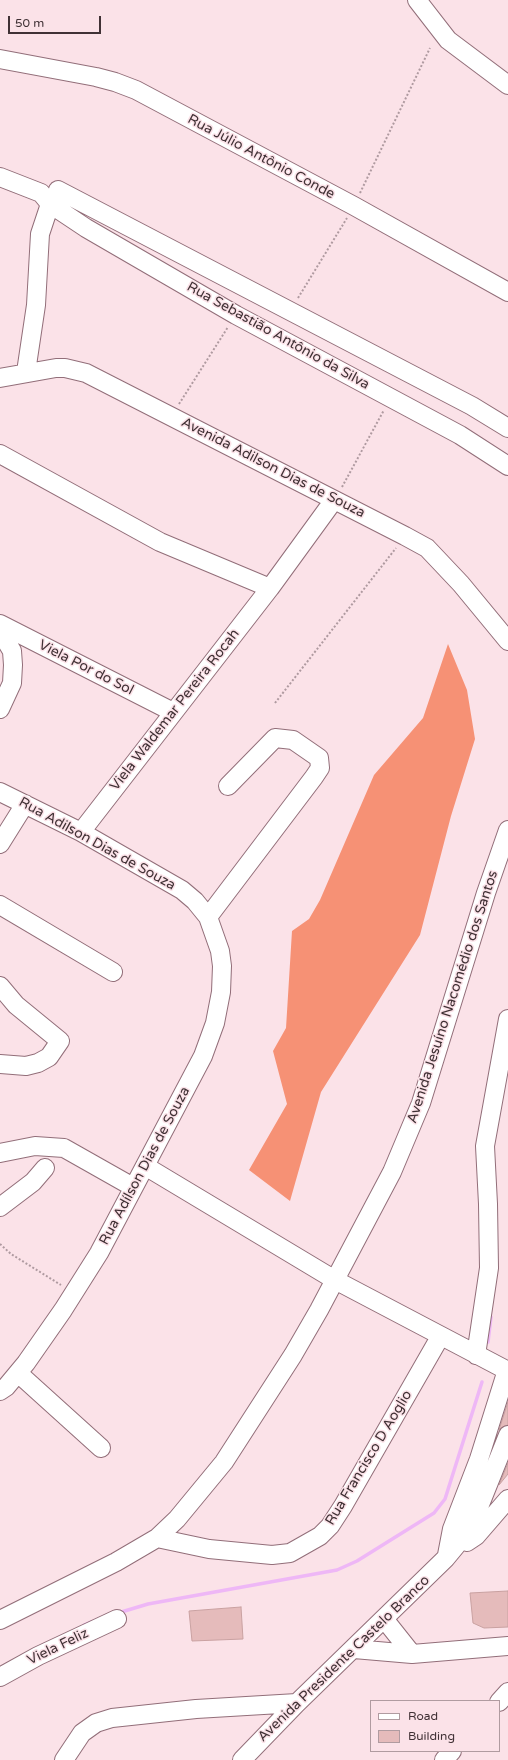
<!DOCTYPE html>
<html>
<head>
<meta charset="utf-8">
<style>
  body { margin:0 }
  #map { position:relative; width:508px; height:1760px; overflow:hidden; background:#fbe2e8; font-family:"Varela Round",sans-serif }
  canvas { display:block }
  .legend { position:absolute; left:370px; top:1700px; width:130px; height:52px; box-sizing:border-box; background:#fbe2e8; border:1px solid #b09ba0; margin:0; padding:5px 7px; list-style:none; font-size:12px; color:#403135 }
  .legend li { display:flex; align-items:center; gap:8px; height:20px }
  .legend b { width:20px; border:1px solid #b09ba0 }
  .scale { position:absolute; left:8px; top:16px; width:93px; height:18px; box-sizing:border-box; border:2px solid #403135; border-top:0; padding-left:5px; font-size:12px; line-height:14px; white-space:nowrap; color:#403135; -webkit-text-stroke:3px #fbe2e8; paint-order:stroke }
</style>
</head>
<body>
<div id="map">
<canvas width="508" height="1760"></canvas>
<ul class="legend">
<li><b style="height:5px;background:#fff"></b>Road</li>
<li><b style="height:11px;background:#e5bbbb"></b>Building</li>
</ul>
<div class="scale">50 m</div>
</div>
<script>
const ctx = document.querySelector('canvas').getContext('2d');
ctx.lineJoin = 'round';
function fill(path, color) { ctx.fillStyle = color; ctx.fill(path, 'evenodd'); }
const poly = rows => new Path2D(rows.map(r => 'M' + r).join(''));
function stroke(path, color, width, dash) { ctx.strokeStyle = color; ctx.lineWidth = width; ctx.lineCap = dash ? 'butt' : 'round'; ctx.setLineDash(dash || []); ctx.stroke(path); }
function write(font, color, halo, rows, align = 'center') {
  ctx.font = font + ' "Varela Round",sans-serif'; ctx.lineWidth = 3; ctx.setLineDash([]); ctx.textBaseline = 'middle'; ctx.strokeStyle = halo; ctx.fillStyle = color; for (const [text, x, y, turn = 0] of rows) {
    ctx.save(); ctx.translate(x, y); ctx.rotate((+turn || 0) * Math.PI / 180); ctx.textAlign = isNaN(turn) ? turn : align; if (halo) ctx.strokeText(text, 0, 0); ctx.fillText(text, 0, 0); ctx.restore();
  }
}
fill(poly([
  [448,644,467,690,475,739,451,816,420,935,321,1092,290,1201,249,1170,287,1104,273,1051,286,1028,292,931,309,919,320,900,374,775,423,718]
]), '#f69175');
stroke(poly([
  [488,1342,491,1317],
  [118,1613,148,1604,337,1570,357,1561,434,1513,445,1499,482,1382],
  [84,1625,101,1618]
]), '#eeb7f6', 3.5);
const building = poly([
  [508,1402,508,1425,502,1427,499,1430,508,1402],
  [508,1463,508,1474,499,1485,508,1463],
  [508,1591,508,1627,484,1628,473,1623,470,1593,508,1591],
  [241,1607,243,1639,192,1641,189,1611,241,1607]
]);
fill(building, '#e5bbbb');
stroke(building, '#c9a1a1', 1);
const minor = poly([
  [417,0,448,40,508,85],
  [0,59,96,77,115,82,136,90,354,206,508,292],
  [0,177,41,193,50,204,86,228,236,315,460,435,508,466],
  [58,190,472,406,508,428],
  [26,372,36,305,40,234,50,204,56,194],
  [0,378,56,368,65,368,86,373,405,536,427,548,461,584,508,641],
  [0,454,160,542,270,588,334,500],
  [0,624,173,712],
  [0,631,12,651,13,665,12,683,0,709],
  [0,792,81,832,182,890,195,901,208,917,220,951,222,966,221,992,215,1023,203,1056,99,1253,63,1310,26,1363,6,1387,0,1391],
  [81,832,270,588],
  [0,844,25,804],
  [0,905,113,972],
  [208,917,314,777,320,768,319,758,293,740,275,738,228,786],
  [0,986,16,1005,60,1041,49,1057,38,1063,26,1066,0,1064],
  [0,1153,35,1146,64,1148,133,1187],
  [145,1166,335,1280,508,1371],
  [0,1207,33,1182,45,1168],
  [476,1355,489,1268,488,1204,485,1146,508,1019],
  [18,1373,101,1448],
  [157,1538,209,1549,272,1555,290,1553,320,1536,330,1526,343,1506,440,1337],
  [467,1542,476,1536,508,1499],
  [447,1555,452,1529,479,1459,507,1370],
  [0,1620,116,1562,157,1538,177,1519,224,1462,293,1355,319,1310,392,1172,421,1103,486,893,508,830],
  [385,1620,412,1654],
  [354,1649,412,1654,508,1646],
  [0,1677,38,1656,117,1619],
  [499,1702,508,1692],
  [64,1760,82,1733,96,1723,112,1718,196,1709,297,1703],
  [242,1760,297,1703,446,1558,465,1535,475,1517,508,1435],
  [444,1760,452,1751]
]);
stroke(minor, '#926e79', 20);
stroke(poly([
  [360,193,430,48],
  [298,298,347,218],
  [179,404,228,327],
  [342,487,384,410],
  [275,703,396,548],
  [0,1244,11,1254,61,1285]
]), '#af9aa0', 2, [2, 2]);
stroke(minor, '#fff', 18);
write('14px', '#403135', '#fbe2e8', [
  ["Rua Júlio Antônio Conde",261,157,28],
  ["Rua Sebastião Antônio da Silva",278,336,29],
  ["Avenida Adilson Dias de Souza",273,468,27],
  ["Viela Por do Sol",86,668,27],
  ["Viela Waldemar Pereira Rocah",175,710,-52],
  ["Rua Adilson Dias de Souza",97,844,29],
  ["Avenida Jesuíno Nacomédio dos Santos",453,997,-72],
  ["Rua Adílson Dias de Souza",145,1166,-62],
  ["Rua Francisco D Aoglio",369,1458,-59],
  ["Viela Feliz",58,1647,-26],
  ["Avenida Presidente Castelo Branco",344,1659,-44]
]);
</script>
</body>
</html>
